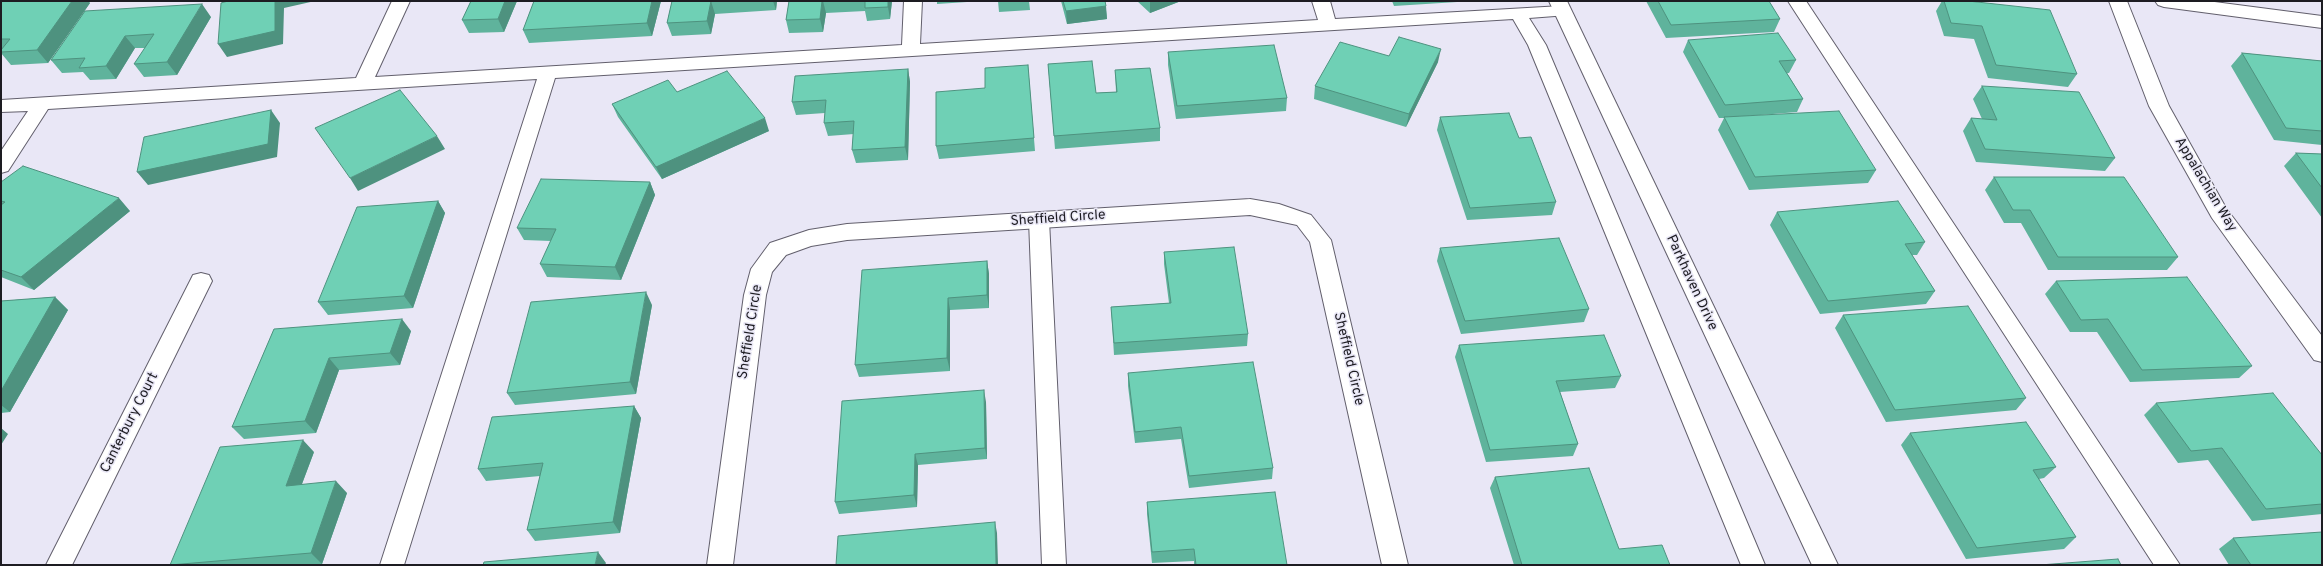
<!DOCTYPE html>
<html>
<head>
<meta charset="utf-8">
<style>
  body { margin:0 }
  #map { position:relative; width:2323px; height:566px; overflow:hidden; background:#e9e7f6; font-family:Overpass,sans-serif }
  canvas { display:block }
  .frame { position:absolute; inset:0; border:2px solid #1d1c22; pointer-events:none }
</style>
</head>
<body>
<div id="map">
<canvas width="2323" height="566"></canvas>
<div class="frame"></div>
</div>
<script>
const ctx = document.querySelector('canvas').getContext('2d');
ctx.lineJoin = 'round';
const poly = rows => new Path2D(rows.map(r => 'M' + r).join(''));
function stroke(path, color, width, dash) { ctx.strokeStyle = color; ctx.lineWidth = width; ctx.lineCap = dash ? 'butt' : 'round'; ctx.setLineDash(dash || []); ctx.stroke(path); }
function fill(path, color) { ctx.fillStyle = color; ctx.fill(path, 'evenodd'); }
function write(font, color, halo, rows, align = 'center') {
  ctx.font = font + ' Overpass,sans-serif'; ctx.lineWidth = 3; ctx.setLineDash([]); ctx.textBaseline = 'middle'; ctx.strokeStyle = halo; ctx.fillStyle = color; for (const [text, x, y, turn = 0] of rows) {
    ctx.save(); ctx.translate(x, y); ctx.rotate((+turn || 0) * Math.PI / 180); ctx.textAlign = isNaN(turn) ? turn : align; if (halo) ctx.strokeText(text, 0, 0); ctx.fillText(text, 0, 0); ctx.restore();
  }
}
const lane = poly([
  [392,1,410,1,375,77,902,45,904,1,922,1,920,44,1318,20,1312,1,1330,1,1335,19,1562,6,1568,7,1571,11,1568,15,1529,18,1546,45,1765,565,1741,565,1528,45,1513,19,555,78,404,565,380,565,537,79,48,109,8,171,1,173,1,151,28,111,1,112,1,100,356,78,392,1],
  [1788,1,1806,1,2180,565,2154,565,1788,1],
  [1039,213,1046,215,1049,220,1066,565,1042,565,1029,220,1032,215,1039,213]
]);
const street = poly([
  [2109,1,2127,1,2169,106,2226,208,2322,336,2322,362,2314,360,2212,218,2149,106,2109,1],
  [2155,1,2207,1,2322,16,2322,28,2164,7,2158,5,2155,1],
  [1250,199,1279,204,1311,215,1331,240,1408,565,1382,565,1310,242,1297,225,1250,215,847,240,811,246,786,255,772,272,766,295,733,565,707,565,744,295,751,269,770,243,809,230,847,224,1250,199],
  [201,273,209,275,212,281,72,565,46,565,190,281,193,275,201,273]
]);
const secondary = poly([
  [1549,1,1567,1,1838,565,1812,565,1549,1]
]);
stroke(lane, '#625f6c', 2);
stroke(street, '#625f6c', 2);
stroke(secondary, '#625f6c', 2);
fill(lane, '#fff');
fill(street, '#fff');
fill(secondary, '#fff');
fill(poly([
  [1,1,88,1,90,3,48,63,11,65,1,53],
  [471,1,517,1,504,32,469,33,462,20],
  [534,1,661,1,652,36,529,43,523,30],
  [672,1,777,1,776,10,715,14,711,34,672,36,667,23],
  [789,1,892,1,890,19,867,21,865,11,826,13,823,32,789,33,786,20],
  [937,1,982,1,937,4],
  [998,1,1029,1,1030,10,999,12],
  [1061,1,1105,1,1107,19,1067,24],
  [1137,1,1181,1,1150,13],
  [1392,1,1473,1,1394,6],
  [1646,1,1769,1,1780,19,1774,32,1666,38],
  [1942,1,1968,1,2077,74,2068,87,1988,78,1974,39,1944,36,1936,11],
  [85,11,211,17,177,75,144,77,134,64,145,48,135,48,116,79,90,80,83,72,62,73,51,60],
  [1688,40,1796,60,1789,73,1787,73,1803,99,1797,112,1737,117,1876,170,1868,183,1749,190,1718,130,1724,118,1719,118,1683,52],
  [1168,52,1287,98,1286,111,1176,119,1168,65],
  [2242,53,2322,61,2322,145,2274,140,2231,66],
  [1389,56,1438,62,1406,127,1314,99,1315,86],
  [1048,64,1096,93,1116,92,1115,70,1160,128,1160,141,1055,149],
  [1028,65,1035,151,939,159,936,146,985,88],
  [908,69,910,82,908,160,856,163,852,150,854,134,828,136,824,123,825,113,796,115,792,102],
  [1982,86,2115,158,2105,171,1976,162,1963,131,1971,118,1982,119,1973,99],
  [677,92,769,131,662,179,618,117,612,104],
  [1440,117,1519,138,1556,202,1552,215,1467,220,1437,130],
  [2296,153,2322,154,2322,218,2284,166],
  [1994,177,2178,257,2167,270,2048,270,2021,223,2004,223,1985,190],
  [1,182,130,211,34,290,1,277],
  [650,182,655,195,621,280,547,277,540,264,551,241,524,240,517,228],
  [438,201,445,213,413,308,328,315,318,302],
  [1777,212,1925,242,1917,255,1912,255,1935,291,1926,304,1820,314,1770,225],
  [1440,248,1589,309,1584,322,1461,334,1437,261],
  [1164,252,1248,334,1247,346,1114,355,1111,307,1169,303,1164,264],
  [987,261,989,274,989,308,950,310,950,371,859,377,855,365],
  [2056,281,2252,366,2239,378,2130,382,2097,332,2070,332,2045,294],
  [55,297,68,310,10,412,1,413,1,301],
  [652,305,636,394,515,405,507,393],
  [1843,315,2026,398,2016,410,1886,422,1835,328],
  [274,329,411,331,400,365,339,370,316,433,244,439,232,427],
  [1459,345,1621,376,1615,388,1560,392,1578,444,1573,456,1486,462,1455,357],
  [1128,373,1273,468,1272,479,1189,488,1181,439,1135,443,1128,386],
  [986,402,987,459,918,465,917,507,839,514,835,502],
  [2156,403,2322,455,2322,514,2252,521,2208,460,2178,463,2144,415],
  [634,406,641,418,620,533,535,541,527,530,540,476,486,481,478,469],
  [1910,433,2056,467,2044,478,2039,479,2076,537,2064,549,1966,559,1901,445],
  [314,452,302,484,347,493,322,564,307,565,170,565],
  [1495,477,1619,549,1670,565,1514,565,1490,488],
  [1147,502,1287,565,1194,565,1194,561,1152,563,1147,514],
  [2233,538,2322,565,2229,565,2219,549]
]), '#5fb39c');
fill(poly([
  [72,1,88,1,90,3,48,63,37,50],
  [275,1,315,1,284,8,283,44,227,57,218,44],
  [505,1,517,1,504,32,498,19],
  [652,1,661,1,652,36,647,23],
  [711,1,715,14,711,34,707,21],
  [773,1,777,1,776,10],
  [822,1,823,1,826,13,823,32,820,19],
  [888,1,892,1,890,19,888,7],
  [1150,1,1181,1,1150,13],
  [202,4,211,17,177,75,167,62],
  [1106,6,1107,19,1067,24,1066,11],
  [125,36,135,48,116,79,106,66],
  [1441,49,1438,62,1406,127,1409,114],
  [908,69,910,82,908,160,905,147],
  [271,110,280,123,277,157,148,185,137,172],
  [765,118,769,131,662,179,656,167],
  [437,136,445,149,358,191,350,178],
  [650,182,655,195,621,280,615,267],
  [119,198,130,211,34,290,21,277],
  [438,201,445,213,413,308,404,296],
  [987,261,989,274,989,308,987,295],
  [646,292,652,305,636,394,630,382],
  [55,297,68,310,10,412,1,405,1,391],
  [948,298,950,310,950,371,947,358],
  [402,319,411,331,400,365,390,353],
  [329,358,339,370,316,433,305,421],
  [984,390,986,402,987,459,985,448],
  [634,406,641,418,620,533,613,522],
  [1,428,8,434,1,445],
  [303,440,314,452,297,497,286,486],
  [915,454,918,465,917,507,914,495],
  [336,481,347,493,322,564,311,553],
  [995,522,997,533,998,565,996,565],
  [598,552,606,563,605,565,595,565]
]), '#4e927f');
const building = poly([
  [1,1,72,1,37,50,1,52,1,50,10,39,1,39,1,1],
  [228,1,275,1,275,31,218,44,221,3,228,1],
  [471,1,505,1,498,19,462,20,471,1],
  [534,1,652,1,647,23,523,30,534,1],
  [672,1,712,1,711,1,707,21,667,23,672,1],
  [789,1,822,1,820,19,786,20,789,1],
  [865,1,888,1,888,7,865,8,865,1],
  [1063,1,1105,1,1106,6,1066,11,1063,1],
  [1658,1,1769,1,1780,19,1671,25,1658,1],
  [1944,1,1968,1,2050,10,2077,74,1996,65,1982,26,1951,23,1944,1],
  [202,4,167,62,134,64,154,34,125,36,106,66,79,68,85,58,51,60,85,11,202,4],
  [1778,33,1796,60,1779,61,1803,99,1725,105,1688,40,1778,33],
  [1399,37,1441,49,1409,114,1315,86,1340,42,1389,56,1399,37],
  [1274,45,1287,98,1177,106,1168,52,1274,45],
  [2242,53,2322,61,2322,131,2286,128,2242,53],
  [1092,61,1096,93,1117,92,1115,70,1150,68,1160,128,1054,136,1048,64,1092,61],
  [1028,65,1034,138,936,146,936,92,985,88,985,68,1028,65],
  [908,69,905,147,852,150,854,121,824,123,826,100,792,102,795,76,908,69],
  [727,71,765,118,656,167,612,104,668,80,677,92,727,71],
  [1982,86,2079,92,2115,158,1985,149,1971,118,1997,120,1982,86],
  [400,90,437,136,350,178,315,128,400,90],
  [271,110,268,144,137,172,144,137,271,110],
  [1839,111,1876,170,1755,177,1724,117,1839,111],
  [1509,113,1519,138,1531,137,1556,202,1470,208,1440,117,1509,113],
  [2296,153,2322,154,2322,188,2296,153],
  [23,166,119,198,21,277,1,270,1,205,5,202,1,201,1,182,23,166],
  [1994,177,2124,177,2178,257,2058,257,2030,210,2013,210,1994,177],
  [541,179,650,182,615,267,540,264,556,229,517,228,541,179],
  [438,201,404,296,318,302,357,207,438,201],
  [1898,201,1925,242,1905,244,1935,291,1828,301,1777,212,1898,201],
  [1559,238,1589,309,1465,321,1440,248,1559,238],
  [1234,247,1248,334,1114,343,1111,307,1171,303,1164,252,1234,247],
  [987,261,987,295,948,298,947,358,855,365,862,270,987,261],
  [2187,277,2252,366,2142,370,2108,319,2081,320,2056,281,2187,277],
  [646,292,630,382,507,393,531,302,646,292],
  [55,297,1,391,1,301,55,297],
  [1968,306,2026,398,1895,410,1843,315,1968,306],
  [402,319,390,353,329,358,305,421,232,427,274,329,402,319],
  [1604,335,1621,376,1556,381,1578,444,1490,450,1459,345,1604,335],
  [1253,362,1273,468,1189,476,1181,427,1135,432,1128,373,1253,362],
  [984,390,985,448,915,454,914,495,835,502,842,401,984,390],
  [2273,393,2322,455,2322,504,2266,509,2222,448,2191,451,2156,403,2273,393],
  [634,406,613,522,527,530,543,463,478,469,492,417,634,406],
  [2026,422,2056,467,2033,470,2076,537,1977,548,1910,433,2026,422],
  [303,440,286,486,336,481,311,553,170,565,220,447,303,440],
  [1589,468,1619,549,1662,545,1670,565,1522,565,1495,477,1589,468],
  [1275,492,1287,565,1196,565,1194,549,1152,552,1147,502,1275,492],
  [995,522,996,565,836,565,838,536,995,522],
  [2322,532,2322,565,2251,565,2233,538,2322,532],
  [598,552,595,565,483,565,484,562,598,552],
  [2118,559,2121,565,2040,565,2118,559]
]);
fill(building, '#6fd0b5');
stroke(building, '#4e927f', 1);
write('14px', '#1d1c22', '#e9e7f6', [
  ["Appalachian Way",2205,185,59],
  ["Sheffield Circle",1058,219,-4],
  ["Parkhaven Drive",1691,283,65],
  ["Sheffield Circle",751,332,-81],
  ["Sheffield Circle",1348,359,77],
  ["Canterbury Court",130,423,-63]
]);
</script>
</body>
</html>
